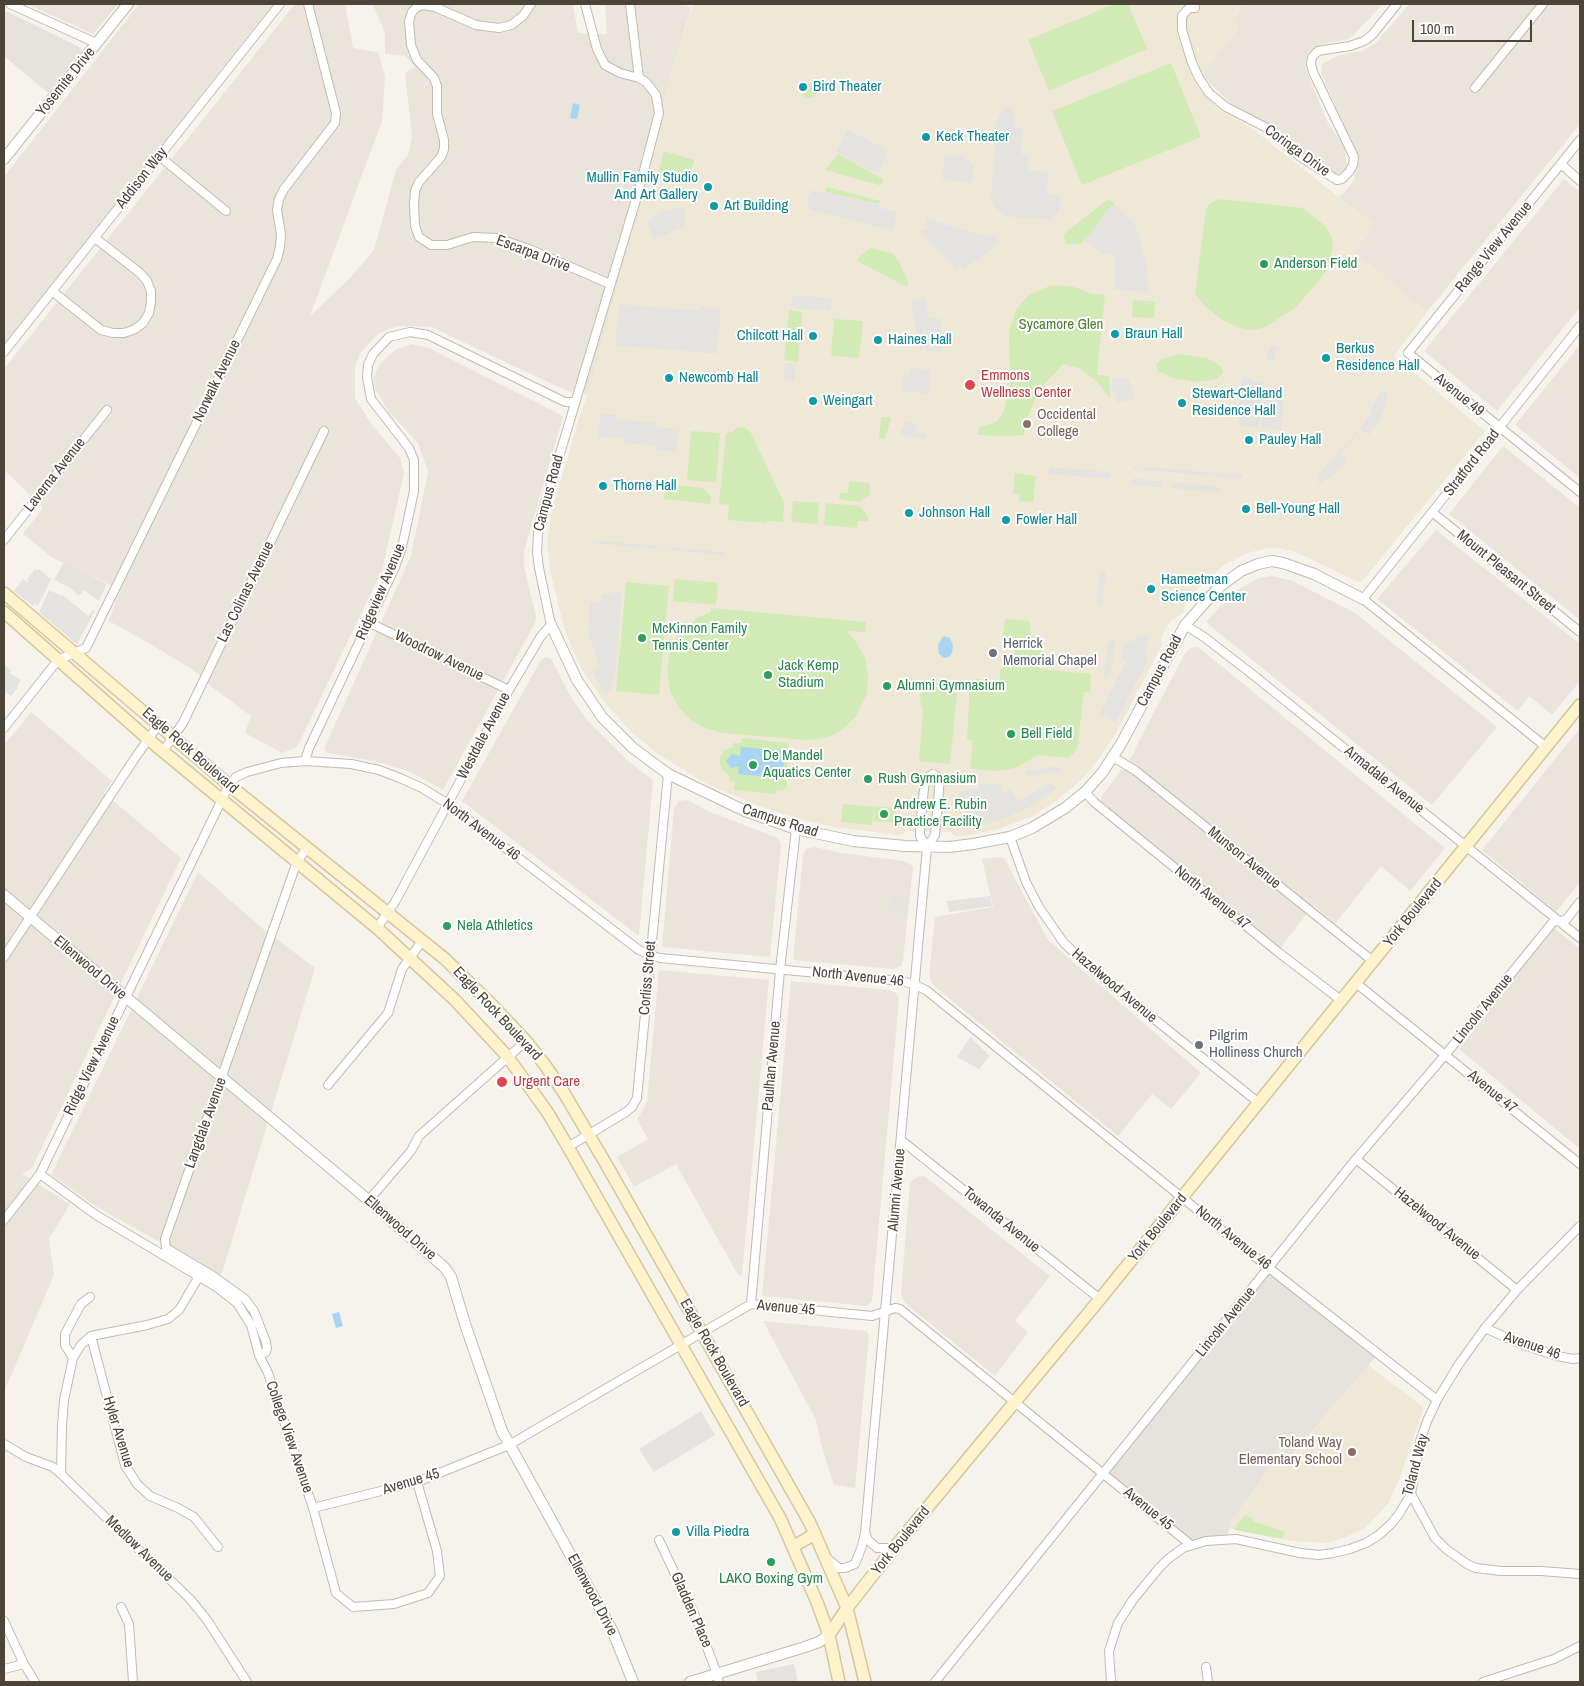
<!DOCTYPE html>
<html>
<head>
<meta charset="utf-8">
<style>
  body { margin:0 }
  #map { position:relative; width:1584px; height:1686px; overflow:hidden; background:#f6f3ec; font-family:"Archivo Narrow",sans-serif }
  canvas { display:block }
  .frame { position:absolute; inset:0; border:5px solid #4b4439; pointer-events:none }
  .scale { position:absolute; left:1412px; top:20px; width:120px; height:22px; box-sizing:border-box; border:2px solid #4b4439; border-top:0; padding-left:6px; font-size:15px; line-height:18px; white-space:nowrap; color:#4b4439; -webkit-text-stroke:4px #fff; paint-order:stroke }
</style>
</head>
<body>
<div id="map">
<canvas width="1584" height="1686"></canvas>
<div class="frame"></div>
<div class="scale">100 m</div>
</div>
<script>
const ctx = document.querySelector('canvas').getContext('2d');
ctx.lineJoin = 'round';
function fill(path, color) { ctx.fillStyle = color; ctx.fill(path, 'evenodd'); }
const poly = rows => new Path2D(rows.map(r => 'M' + r).join(''));
function stroke(path, color, width, dash) { ctx.strokeStyle = color; ctx.lineWidth = width; ctx.lineCap = dash ? 'butt' : 'round'; ctx.setLineDash(dash || []); ctx.stroke(path); }
function write(font, color, halo, rows, align = 'center') {
  ctx.font = font + ' "Archivo Narrow",sans-serif'; ctx.lineWidth = 4; ctx.setLineDash([]); ctx.textBaseline = 'middle'; ctx.strokeStyle = halo; ctx.fillStyle = color; for (const [text, x, y, turn = 0] of rows) {
    ctx.save(); ctx.translate(x, y); ctx.rotate((+turn || 0) * Math.PI / 180); ctx.textAlign = isNaN(turn) ? turn : align; if (halo) ctx.strokeText(text, 0, 0); ctx.fillText(text, 0, 0); ctx.restore();
  }
}
fill(poly([
  [27,4,118,4,93,34],
  [139,4,273,4,4,345,4,177],
  [295,4,345,4,353,48,378,52,385,76,382,121,310,316,350,278,374,250,396,170,408,155,412,136,405,73,415,67,405,56,385,54,385,32,373,5,375,4,573,4,578,33,607,34,605,4,683,4,691,8,664,100,665,113,588,395,567,391,431,327,397,326,378,334,360,353,355,366,355,398,370,422,400,458,404,473,382,570,297,747,282,753,245,733,251,716,212,687,195,671,152,645,109,621,120,589,53,558,23,534,43,508,4,470,4,369],
  [1244,4,1383,4,1349,39,1323,44,1308,52,1305,67,1312,85,1327,121,1345,148,1347,169,1336,175,1302,156,1268,127,1233,106,1202,75,1239,26,1233,19],
  [1409,4,1580,4,1580,124,1427,312,1354,252,1374,225,1338,196,1343,194,1354,180,1359,158,1321,74,1322,64,1339,55,1362,51,1376,43],
  [1564,179,1580,192,1580,307,1497,411,1424,351],
  [412,344,429,348,559,414,563,417,524,551,524,566,536,617,535,623,443,790,408,771,375,761,327,753,324,749,411,556,428,472,418,443,389,412,375,389,374,376,381,363,395,350],
  [1580,345,1580,478,1515,425],
  [1503,446,1580,508,1580,620,1449,514],
  [1436,530,1580,644,1580,681,1552,715,1529,696,1518,711,1377,599],
  [1272,576,1293,581,1355,613,1497,727,1432,805,1208,624,1207,621,1230,596,1242,587,1259,578],
  [1198,647,1445,848,1410,891,1381,866,1335,924,1314,905,1280,948,1103,805,1101,797,1134,753,1136,747,1185,653,1190,648],
  [546,657,551,659,572,699,587,720,628,761,653,780,639,936,462,801,541,660],
  [31,712,112,781,104,793,181,858,32,1168,22,1174,70,1204,49,1239,54,1275,4,1392,4,745],
  [1580,728,1580,882,1556,912,1482,850],
  [688,800,710,812,778,838,781,845,770,957,662,947,674,808,679,801],
  [815,847,841,853,904,861,913,866,903,961,901,966,893,969,793,960,803,855,806,849],
  [999,857,1004,858,1048,940,1201,1073,1171,1109,1152,1094,1118,1136,933,985,929,976,935,917,993,907,982,859],
  [198,872,262,928,315,968,221,1276,100,1209,51,1175],
  [1551,926,1580,949,1580,1149,1459,1049],
  [659,970,769,980,742,1276,738,1275,676,1164,634,1187,617,1157,648,1139,637,1119,643,1110,647,1101],
  [791,981,890,990,896,993,899,999,872,1301,867,1306,762,1296],
  [924,1176,1050,1276,1015,1321,1028,1332,995,1376,905,1303,901,1294,910,1182,917,1177],
  [763,1321,867,1331,869,1336,855,1488,834,1485,821,1444,816,1420]
]), '#eae5da');
fill(poly([
  [4,10,81,48,81,52,48,93,4,56],
  [64,562,107,584,99,601,84,590,79,596,69,587,58,582,58,581,54,580],
  [1270,1270,1378,1354,1291,1456,1280,1449,1266,1473,1232,1520,1227,1537,1192,1542,1105,1472]
]), '#e6e2dd');
fill(poly([
  [693,4,1244,4,1233,18,1239,25,1196,84,1203,94,1217,107,1254,130,1374,225,1354,252,1427,312,1394,356,1485,431,1363,580,1358,582,1298,553,1279,548,1268,548,1247,553,1223,566,1208,579,1194,592,1184,608,1184,612,1175,619,1170,621,1161,638,1162,645,1115,735,1095,764,1077,784,1057,800,1035,815,996,830,975,834,957,836,953,835,951,832,906,831,903,834,899,835,834,827,799,819,759,806,707,784,658,754,630,731,603,700,585,674,573,651,564,627,550,570,547,543,552,511,579,418,590,388,590,384,665,113,664,100],
  [1368,1365,1423,1407,1423,1410,1400,1477,1388,1504,1364,1529,1341,1539,1326,1543,1293,1541,1229,1528,1232,1520,1266,1473,1280,1448,1292,1456]
]), '#efe8d6');
fill(poly([
  [1114,4,1128,4,1147,49,1049,91,1028,40],
  [1171,63,1201,137,1082,185,1052,111],
  '802 91a7 7 0 1 1 14 0a7 7 0 1 1-14 0Z',
  [664,151,694,160,690,175,657,179],
  [838,154,881,178,883,181,882,184,879,185,825,170],
  [827,187,880,201,879,204,825,192],
  [1220,199,1303,208,1324,225,1331,235,1333,246,1330,259,1327,269,1318,282,1294,309,1263,328,1252,330,1240,328,1222,320,1205,306,1195,294,1206,209,1210,203],
  [1107,200,1112,201,1114,204,1106,211,1096,227,1081,244,1066,244,1063,235],
  [870,248,892,253,899,262,908,281,907,287,857,261,860,256],
  [1052,285,1074,287,1092,294,1105,295,1097,375,1109,376,1110,398,1098,383,1081,369,1063,364,1039,390,1029,413,1024,435,1005,436,978,435,980,426,989,425,997,421,1003,413,1010,384,1009,331,1017,308,1030,294],
  [1133,300,1155,302,1154,318,1132,317],
  [789,310,802,312,798,362,784,360],
  [834,319,863,321,859,358,831,356],
  [1179,354,1207,358,1219,365,1222,368,1223,373,1216,379,1197,382,1172,378,1158,371,1156,365,1161,359],
  [881,417,891,417,886,436,884,439,879,439],
  [744,427,751,433,784,503,783,522,767,521,766,523,728,520,729,505,719,504,726,434,734,431,736,428],
  [691,431,720,433,716,482,687,480],
  [1015,473,1036,476,1033,502,1019,501,1020,494,1013,493],
  [849,481,870,483,870,494,859,502,839,499,840,493,848,493],
  [665,484,703,488,713,499,711,499,710,504,664,499],
  [793,501,819,503,817,524,791,522],
  [826,503,859,506,868,516,868,521,858,521,857,528,824,525],
  [675,579,718,583,716,605,673,601],
  [626,582,669,586,659,695,616,691],
  [711,608,866,622,865,632,846,631,854,639,864,655,868,675,867,694,856,716,845,727,835,734,820,739,806,740,723,733,705,728,692,721,678,706,670,691,667,670,669,656,675,640,682,631,697,618,711,612],
  [1005,619,1029,621,1031,636,1043,638,1040,669,1091,674,1090,692,1084,692,1077,749,1069,758,1038,755,1015,768,997,771,980,770,970,768,973,741,967,740,970,682,975,679,1000,680,1000,671,1003,667,1009,664,1014,665,1014,647,1007,646,1003,641],
  [922,681,958,685,950,764,919,761,923,709,920,701],
  [742,738,789,743,786,778,787,786,781,791,777,790,775,794,734,790,735,782,729,781,729,775,722,770,719,759,725,750,733,747,733,743,741,743],
  [843,804,874,807,872,825,841,822],
  [875,806,894,808,893,823,874,821],
  [1246,1515,1254,1520,1253,1521,1285,1532,1282,1539,1235,1530,1236,1525]
]), '#d2eab5');
fill(poly([
  [1007,107,1015,114,1015,127,1023,128,1021,154,1029,155,1028,170,1048,172,1047,194,1061,195,1059,212,1050,219,1012,217,1004,215,995,208,991,199,996,123,999,116],
  [848,130,887,150,886,157,877,174,836,152],
  [945,156,961,157,971,162,974,166,971,183,942,179],
  [813,190,882,205,880,208,897,212,893,231,810,210,806,199],
  [1114,204,1135,226,1140,237,1148,277,1148,292,1114,289,1115,256,1102,253,1084,240,1096,227,1106,211],
  [686,206,684,227,654,239,647,222,661,212],
  [926,219,976,233,999,237,991,250,964,269,960,264,956,269,928,240,922,231,928,230],
  [792,295,832,298,831,311,791,308],
  [926,300,929,319,941,318,942,352,920,350,913,314,912,301],
  [619,304,699,311,700,307,721,308,717,354,615,345],
  [1271,345,1278,348,1272,362,1265,359],
  [785,363,796,364,794,381,783,380],
  [910,368,931,370,928,394,902,391,903,373,909,374],
  [1113,377,1129,379,1135,398,1118,403,1111,385],
  [1242,377,1248,377,1255,381,1263,382,1259,428,1238,425],
  [1264,390,1271,390,1276,397,1283,398,1281,430,1261,428],
  [1380,391,1388,394,1385,407,1378,423,1369,435,1360,430,1340,454,1347,461,1338,471,1319,484,1317,476,1366,422],
  [600,414,617,415,617,420,657,423,657,427,679,429,677,452,657,450,657,446,625,443,622,438,598,437],
  [906,422,914,423,918,426,915,432,926,433,926,440,900,434],
  [1134,466,1243,475,1242,479,1134,469],
  [1049,467,1111,472,1110,479,1049,474],
  [1133,478,1163,482,1162,488,1132,485],
  [1173,482,1220,487,1219,493,1172,488],
  [592,540,724,552,724,555,592,543],
  [35,569,37,571,39,569,51,579,38,606,35,604,33,606,14,591,23,579,29,583,27,579],
  [1099,572,1106,572,1102,604,1096,603],
  [49,590,62,596,63,595,88,616,94,609,95,611,77,644,74,642,39,612],
  [622,591,615,678,610,690,606,695,593,673,599,667,588,631,590,603,601,601,601,595],
  [1137,635,1149,637,1145,655,1147,662,1115,723,1108,716,1101,716,1102,709,1127,660,1120,661,1124,643,1135,640],
  [1115,640,1111,676,1103,680,1108,642],
  [4,665,11,670,10,673,21,680,17,686,18,687,11,696,4,691],
  [1059,766,1060,771,1027,777,1025,771],
  [979,783,1001,784,1001,794,1011,789,1017,801,1051,783,1057,789,1026,809,1000,820,974,827,964,809,959,811,959,792,972,788,979,792],
  [892,895,909,897,906,915,889,912],
  [990,896,992,906,949,912,947,901],
  [970,1037,990,1056,979,1069,957,1057],
  [701,1411,715,1435,654,1472,639,1449],
  [794,1664,798,1682,758,1682,756,1672]
]), '#e5e3e0');
fill(poly([
  [573,103,580,105,577,119,570,118],
  [944,636,950,638,953,645,952,653,949,657,944,658,939,654,938,645,941,639],
  [741,747,785,751,782,778,738,774,739,766,731,768,726,761,732,754,740,756],
  [339,1312,343,1326,336,1328,332,1314]
]), '#a9d4f2');
const minor = poly([
  [10,4,96,43],
  [531,4,523,16,511,25,499,28,476,25,435,7,423,5,417,7,412,12,409,21,411,45,417,60,434,78,437,86,437,114,444,140,444,149,441,157,419,182,415,191,414,205,415,226,419,237,431,245,447,245,473,237,497,238,529,249,610,284],
  [630,4,639,78],
  [1195,8,1189,8,1182,16,1182,30,1192,63,1199,78,1209,93,1226,107,1265,127,1299,156,1337,180,1342,179,1349,172,1353,165,1354,157,1313,72,1311,64,1312,57,1318,51,1350,46,1364,41,1372,35,1397,4],
  [1475,88,1543,4],
  [1580,140,1408,353,1580,492],
  [159,156,226,211],
  [1561,164,1580,181],
  [52,291,101,330,113,333,124,333,135,329,143,323,149,313,151,302,151,291,147,281,140,273,95,238],
  [4,352,280,4],
  [1432,512,1580,632],
  [4,540,107,410],
  [370,623,509,690],
  [1185,625,1204,637,1252,674,1580,938],
  [4,728,58,660,86,648,277,259,280,247,281,234,277,210,279,199,284,189,335,123,336,113,308,4],
  [1546,747,1363,599,1580,326],
  [163,751,183,723,324,431],
  [1113,757,1136,771,1374,962],
  [305,761,309,748,395,567,402,547,414,491,414,460,409,448,371,399,367,377,368,365,373,354,389,337,410,332,428,335,565,402,575,402],
  [933,774,940,778,935,835,927,847,920,836,920,828,925,779,933,774],
  [1085,792,1094,802,1278,952,1342,1001],
  [1010,837,1026,882,1039,907,1064,943,1093,970,1259,1103],
  [377,928,395,902,509,690,541,636,551,625,539,568,537,552,538,534,541,517,638,193,659,113,656,95,646,82,639,78,620,73,605,65,597,49,585,4],
  [4,957,135,758,159,724],
  [1356,983,1580,1164],
  [328,1085,388,1013,402,969,422,941],
  [901,1140,1100,1299],
  [568,1147,626,1112,632,1107,637,1098,668,774],
  [1356,1159,1517,1290],
  [40,1174,96,1215,218,1288,237,1303,251,1325,259,1355,268,1373,313,1508,336,1593,353,1607,394,1604,428,1593,440,1576,437,1551,417,1482],
  [369,1200,411,1151,419,1136,526,1041],
  [4,1220,40,1174,229,785,236,777,247,772,281,763,305,761,351,764,379,770,400,778,422,788,448,804,639,950,650,955,660,958,901,981,913,984,926,990,1269,1268,1437,1400],
  [751,1304,780,970,796,829],
  [1485,1328,1521,1344,1557,1356,1573,1359,1580,1358],
  [91,1336,125,1465,137,1484,150,1496,178,1508,194,1517,218,1547],
  [259,1355,266,1352,267,1348,266,1342,254,1311,245,1299,213,1276,166,1248,165,1239,293,873,297,862,306,849],
  [73,1358,65,1345,65,1334,81,1304,90,1297],
  [4,1444,26,1457,53,1467,61,1474,190,1599,207,1620,247,1682],
  [61,1474,62,1425,64,1400,73,1358,81,1345,91,1336,147,1325,168,1319,179,1310,198,1278],
  [1411,1494,1435,1538,1446,1549,1467,1564,1476,1568,1501,1571,1541,1571,1580,1574],
  [313,1508,417,1482,509,1445,751,1304,872,1316,895,1308,900,1309,1191,1545],
  [865,1533,868,1540,877,1548,894,1548],
  [659,1540,696,1618,717,1674,719,1682],
  [828,1559,839,1568,845,1568,855,1564,862,1546,865,1533,927,847],
  [121,1607,129,1624,133,1682],
  [4,1621,24,1664,35,1682],
  [1206,1667,1208,1682],
  [4,1669,24,1664],
  [935,1682,1356,1159,1446,1054,1553,922,1566,920,1580,902],
  [1111,1682,1109,1651,1118,1623,1132,1601,1159,1568,1168,1559,1183,1548,1206,1541,1236,1539,1300,1553,1319,1555,1333,1553,1350,1549,1366,1543,1379,1535,1391,1524,1399,1514,1411,1494,1420,1441,1428,1419,1437,1400,1459,1364,1485,1328,1517,1290,1580,1226],
  [1483,1682,1554,1659,1580,1646]
]);
const tertiary = poly([
  [4,159,128,4],
  [551,625,577,680,602,717,633,748,668,774,745,811,796,829,853,841,905,846,949,847,973,844,1010,837,1032,828,1065,808,1085,792,1102,773,1121,744,1185,625,1218,588,1241,571,1258,564,1272,561,1283,563,1314,574,1363,599],
  [4,895,360,1193,445,1268,451,1277,465,1324,502,1431,612,1630,633,1682],
  [690,1682,805,1647,819,1642,829,1635]
]);
const secondary = poly([
  [4,593,229,785,445,959,493,1006,526,1041,545,1065,564,1093,606,1164,810,1523,847,1608,865,1682],
  [4,612,148,739,377,928,455,1000,507,1056,548,1113,568,1147,780,1518,817,1602,829,1635,839,1682],
  [794,1546,815,1534],
  [829,1635,847,1608,894,1548,1100,1299,1580,705]
]);
stroke(minor, '#c2bbae', 10);
stroke(tertiary, '#c2bbae', 12);
stroke(secondary, '#d6c79b', 14);
stroke(minor, '#fff', 8);
stroke(tertiary, '#fff', 10);
stroke(secondary, '#fff3cd', 11);
for (const [x, y, r, color] of [
  [803,87,5,"#0f9aa8"],
  [926,137,5,"#0f9aa8"],
  [708,187,5,"#0f9aa8"],
  [714,206,5,"#0f9aa8"],
  [1264,264,5,"#2e9e5b"],
  [1115,334,5,"#0f9aa8"],
  [813,336,5,"#0f9aa8"],
  [878,340,5,"#0f9aa8"],
  [1326,358,5,"#0f9aa8"],
  [669,378,5,"#0f9aa8"],
  [970,385,6,"#e0444e"],
  [813,401,5,"#0f9aa8"],
  [1182,403,5,"#0f9aa8"],
  [1027,424,5,"#8d6e63"],
  [1249,440,5,"#0f9aa8"],
  [603,486,5,"#0f9aa8"],
  [1246,509,5,"#0f9aa8"],
  [909,513,5,"#0f9aa8"],
  [1006,520,5,"#0f9aa8"],
  [1151,589,5,"#0f9aa8"],
  [642,638,5,"#2e9e5b"],
  [993,653,5,"#6b7280"],
  [768,675,5,"#2e9e5b"],
  [887,686,5,"#2e9e5b"],
  [1011,734,5,"#2e9e5b"],
  [753,765,5,"#2e9e5b"],
  [868,779,5,"#2e9e5b"],
  [884,814,5,"#2e9e5b"],
  [447,926,5,"#2e9e5b"],
  [1199,1045,5,"#6b7280"],
  [502,1082,6,"#e0444e"],
  [1352,1452,5,"#8d6e63"],
  [676,1532,5,"#0f9aa8"],
  [771,1562,5,"#2e9e5b"]
]) { const dot = new Path2D(); dot.arc(x, y, r, 0, 2 * Math.PI); ctx.fillStyle = color; ctx.fill(dot); stroke(dot, '#fff', 2); }
write('15px', '#4b4439', '#fff', [
  ["Yosemite Drive",66,82,-51],
  ["Coringa Drive",1297,151,36],
  ["Addison Way",142,178,-52],
  ["Range View Avenue",1494,247,-51],
  ["Escarpa Drive",533,254,21],
  ["Norwalk Avenue",217,381,-64],
  ["Avenue 49",1459,395,39],
  ["Stratford Road",1472,463,-52],
  ["Laverna Avenue",55,475,-52],
  ["Campus Road",549,493,-75],
  ["Mount Pleasant Street",1506,572,39],
  ["Las Colinas Avenue",246,592,-64],
  ["Ridgeview Avenue",381,592,-67],
  ["Woodrow Avenue",439,656,26],
  ["Campus Road",1160,671,-62],
  ["Westdale Avenue",484,736,-62],
  ["Eagle Rock Boulevard",190,751,41],
  ["Armadale Avenue",1384,780,39],
  ["Campus Road",780,821,18],
  ["North Avenue 46",481,830,37],
  ["Munson Avenue",1244,858,39],
  ["North Avenue 47",1212,898,39],
  ["York Boulevard",1413,913,-51],
  ["Ellenwood Drive",90,968,40],
  ["North Avenue 46",858,977,6],
  ["Corliss Street",648,978,-85],
  ["Hazelwood Avenue",1114,986,40],
  ["Lincoln Avenue",1483,1009,-51],
  ["Eagle Rock Boulevard",497,1014,47],
  ["Ridge View Avenue",92,1066,-64],
  ["Paulhan Avenue",772,1066,-85],
  ["Avenue 47",1492,1092,39],
  ["Langdale Avenue",206,1123,-70],
  ["Alumni Avenue",897,1190,-85],
  ["Towanda Avenue",1001,1220,39],
  ["Hazelwood Avenue",1437,1224,39],
  ["Ellenwood Drive",400,1228,41],
  ["York Boulevard",1158,1228,-51],
  ["North Avenue 46",1233,1238,39],
  ["Avenue 45",786,1308,5],
  ["Lincoln Avenue",1226,1322,-51],
  ["Avenue 46",1532,1346,19],
  ["Eagle Rock Boulevard",714,1353,60],
  ["Hyler Avenue",118,1432,73],
  ["College View Avenue",289,1437,71],
  ["Toland Way",1416,1465,-75],
  ["Avenue 45",411,1482,-17],
  ["Avenue 45",1148,1509,39],
  ["York Boulevard",901,1541,-51],
  ["Medlow Avenue",139,1549,44],
  ["Ellenwood Drive",592,1595,62],
  ["Gladden Place",691,1610,66]
]);
write('15px', '#0d838f', '#fff', [
  ["Bird Theater",813,87],
  ["Keck Theater",936,137],
  ["Mullin Family Studio",698,178,"right"],
  ["And Art Gallery",698,195,"right"],
  ["Art Building",724,206],
  ["Braun Hall",1125,334],
  ["Chilcott Hall",803,336,"right"],
  ["Haines Hall",888,340],
  ["Berkus",1336,349],
  ["Residence Hall",1336,366],
  ["Newcomb Hall",679,378],
  ["Stewart-Clelland",1192,394],
  ["Residence Hall",1192,411],
  ["Weingart",823,401],
  ["Pauley Hall",1259,440],
  ["Thorne Hall",613,486],
  ["Bell-Young Hall",1256,509],
  ["Johnson Hall",919,513],
  ["Fowler Hall",1016,520],
  ["Hameetman",1161,580],
  ["Science Center",1161,597],
  ["Villa Piedra",686,1532]
], 'left');
write('15px', '#27864d', '#fff', [
  ["Anderson Field",1274,264],
  ["McKinnon Family",652,629],
  ["Tennis Center",652,646],
  ["Jack Kemp",778,666],
  ["Stadium",778,683],
  ["Alumni Gymnasium",897,686],
  ["Bell Field",1021,734],
  ["De Mandel",763,756],
  ["Aquatics Center",763,773],
  ["Rush Gymnasium",878,779],
  ["Andrew E. Rubin",894,805],
  ["Practice Facility",894,822],
  ["Nela Athletics",457,926],
  ["LAKO Boxing Gym",771,1579,"center"]
], 'left');
write('15px', '#4a7f2a', '#fff', [
  ["Sycamore Glen",1061,325]
]);
write('15px', '#be3a42', '#fff', [
  ["Emmons",981,376],
  ["Wellness Center",981,393],
  ["Urgent Care",513,1082]
], 'left');
write('15px', '#785e54', '#fff', [
  ["Occidental",1037,415],
  ["College",1037,432],
  ["Toland Way",1342,1443,"right"],
  ["Elementary School",1342,1460,"right"]
], 'left');
write('15px', '#5b616d', '#fff', [
  ["Herrick",1003,644],
  ["Memorial Chapel",1003,661],
  ["Pilgrim",1209,1036],
  ["Holliness Church",1209,1053]
], 'left');
</script>
</body>
</html>
